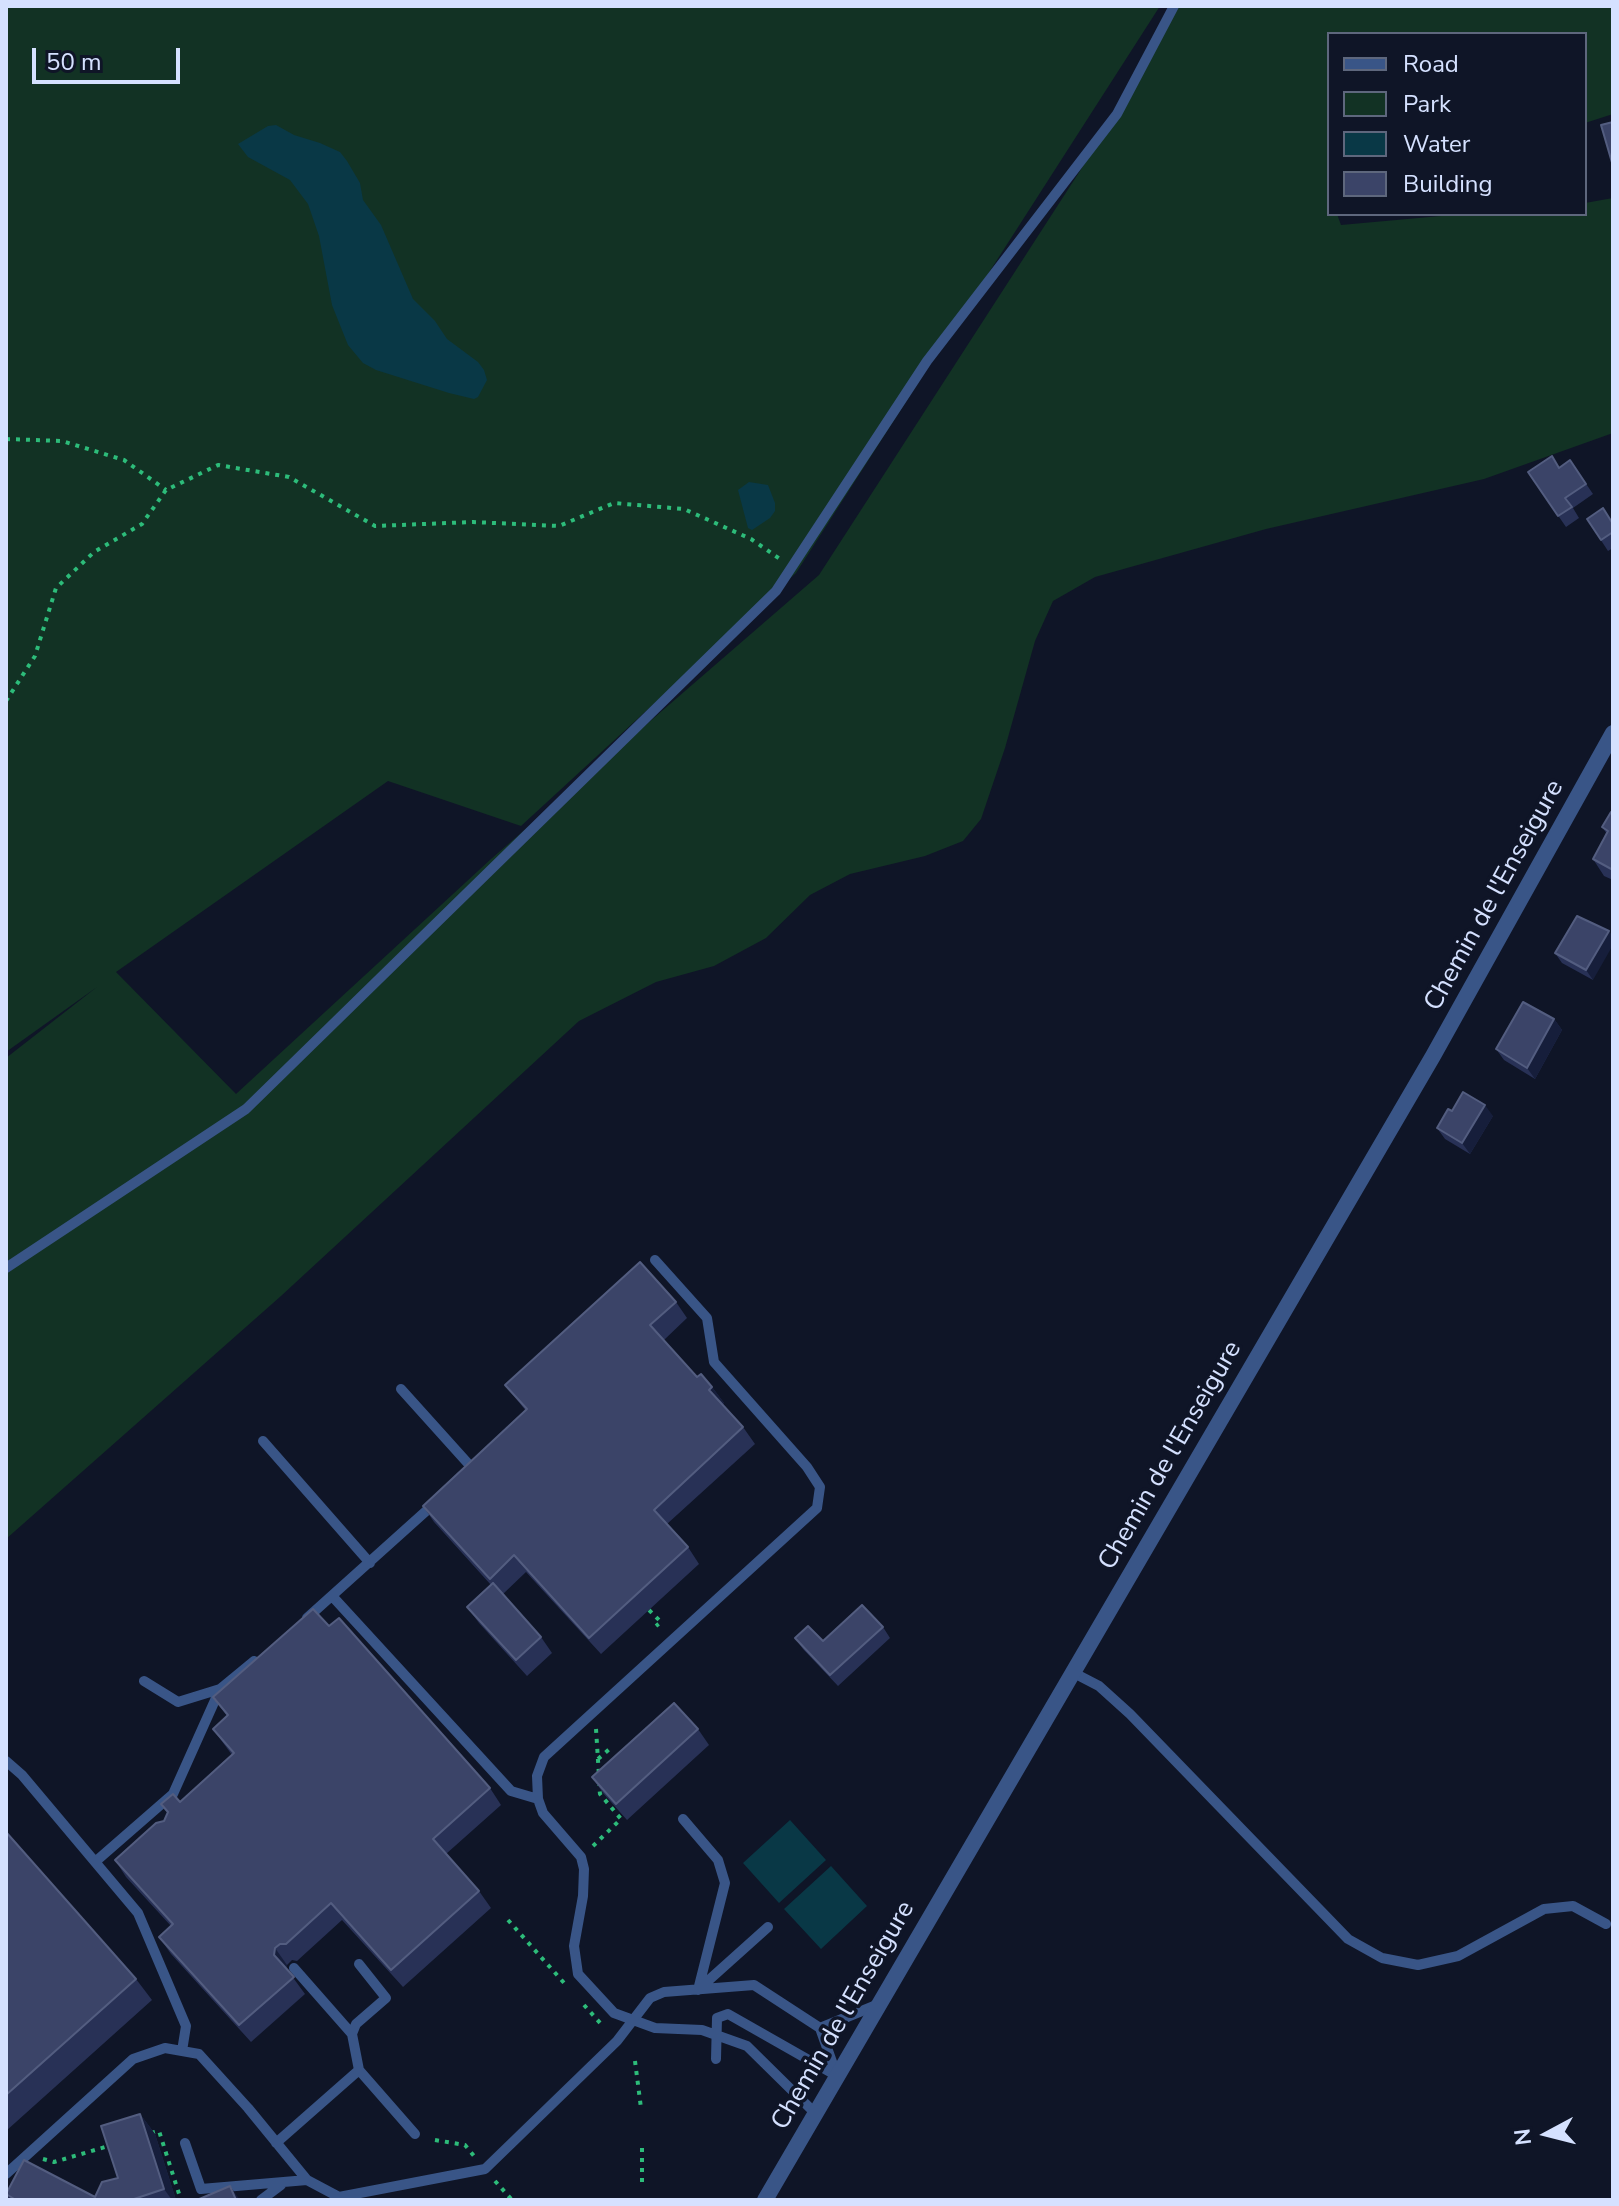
<!DOCTYPE html>
<html>
<head>
<meta charset="utf-8">
<style>
  body { margin:0 }
  #map { position:relative; width:1619px; height:2206px; overflow:hidden; background:#0f1527; font-family:"Nunito Sans",sans-serif }
  canvas { display:block }
  .frame { position:absolute; inset:0; border:8px solid #d5e1ff; pointer-events:none }
  .legend { position:absolute; left:1327px; top:32px; width:260px; height:184px; box-sizing:border-box; background:#0f1527; border:2px solid #5e677d; margin:0; padding:10px 14px; list-style:none; font-size:24px; color:#d5e1ff }
  .legend li { display:flex; align-items:center; gap:16px; height:40px }
  .legend b { width:40px; border:2px solid #5e677d }
  .north { position:absolute; left:1507px; top:2094px; width:80px; height:80px; -webkit-text-stroke:6px #0f1527; paint-order:stroke; rotate:263deg; font-size:22px; font-weight:700; line-height:32px; text-align:center; color:#d5e1ff }
  .north::after { content:''; display:block; margin:auto; width:28px; height:36px; background:#d5e1ff; clip-path:polygon(50% 0,100% 100%,50% 72%,0 100%) }
  .scale { position:absolute; left:32px; top:48px; width:148px; height:36px; box-sizing:border-box; border:4px solid #d5e1ff; border-top:0; padding-left:10px; font-size:24px; line-height:28px; white-space:nowrap; color:#d5e1ff; -webkit-text-stroke:6px #0f1527; paint-order:stroke }
</style>
</head>
<body>
<div id="map">
<canvas width="1619" height="2206"></canvas>
<div class="frame"></div>
<ul class="legend">
<li><b style="height:10px;background:#395587"></b>Road</li>
<li><b style="height:22px;background:#123224"></b>Park</li>
<li><b style="height:22px;background:#093846"></b>Water</li>
<li><b style="height:22px;background:#3b4468"></b>Building</li>
</ul>
<div class="north">N</div>
<div class="scale">50 m</div>
</div>
<script>
const ctx = document.querySelector('canvas').getContext('2d');
ctx.lineJoin = 'round';
function fill(path, color) { ctx.fillStyle = color; ctx.fill(path, 'evenodd'); }
const poly = rows => new Path2D(rows.map(r => 'M' + r).join(''));
function stroke(path, color, width, dash) { ctx.strokeStyle = color; ctx.lineWidth = width; ctx.lineCap = dash ? 'butt' : 'round'; ctx.setLineDash(dash || []); ctx.stroke(path); }
function write(font, color, halo, rows, align = 'center') {
  ctx.font = font + ' "Nunito Sans",sans-serif'; ctx.lineWidth = 7; ctx.setLineDash([]); ctx.textBaseline = 'middle'; ctx.strokeStyle = halo; ctx.fillStyle = color; for (const [text, x, y, turn = 0] of rows) {
    ctx.save(); ctx.translate(x, y); ctx.rotate((+turn || 0) * Math.PI / 180); ctx.textAlign = isNaN(turn) ? turn : align; if (halo) ctx.strokeText(text, 0, 0); ctx.fillText(text, 0, 0); ctx.restore();
  }
}
fill(poly([
  [6,6,1160,6,796,573,521,826,388,781,116,972,236,1094,491,859,819,575,1089,157,1177,6,1613,6,1613,114,1585,123,1585,34,1329,34,1329,214,1337,214,1341,225,1463,214,1585,214,1585,203,1613,198,1613,433,1484,479,1266,529,1095,577,1053,601,1035,641,1005,748,981,819,963,841,925,856,850,874,810,895,766,938,714,966,656,982,579,1021,281,1296,6,1539,6,1058,97,987,6,1052]
]), '#123224');
fill(poly([
  [276,125,294,135,320,143,340,152,347,161,360,183,363,200,381,225,413,299,435,321,447,339,478,362,484,370,487,380,478,397,474,399,449,393,376,370,363,363,348,345,332,305,319,236,308,204,290,180,248,157,238,144,268,126],
  [749,482,768,485,775,503,775,511,770,518,752,530,748,528,738,490],
  [790,1820,826,1860,779,1903,743,1863],
  [831,1866,867,1906,821,1949,784,1909]
]), '#093846');
stroke(poly([
  [6,439,62,441,124,460,166,490],
  [6,701,35,656,56,588,94,552,142,524,166,490,218,465,289,477,375,526,473,522,559,526,614,503,684,509,751,539,780,559],
  [649,1610,661,1622,656,1626],
  [596,1729,599,1776],
  [598,1759,613,1746],
  [593,1846,621,1819,600,1794,599,1785],
  [508,1920,565,1984],
  [584,2005,601,2024],
  [635,2061,641,2108],
  [151,2133,159,2131,181,2200],
  [435,2140,465,2145,474,2156],
  [642,2148,642,2187],
  [43,2159,54,2162,112,2145],
  [495,2181,512,2200]
]), '#2dbc7a', 4, [4, 6]);
stroke(poly([
  [655,1260,707,1318,714,1362,807,1467,820,1487,817,1508,544,1757,537,1776,538,1799,543,1813,581,1857,584,1869,583,1896,574,1946,578,1974,614,2013,655,2028,702,2030,747,2046,815,2113],
  [6,1268,246,1109,776,591,927,361,1117,114,1174,6],
  [401,1389,473,1469],
  [263,1441,370,1563],
  [333,1597,511,1791,538,1799],
  [307,1618,435,1503],
  [1072,1672,1099,1686,1130,1714,1348,1939,1382,1958,1418,1965,1458,1956,1544,1909,1573,1906,1606,1924],
  [144,1681,178,1702,220,1689],
  [6,1761,22,1775,138,1913,186,2026,182,2051],
  [683,1819,718,1860,725,1883,698,1990],
  [95,1862,173,1794,220,1689,254,1661],
  [294,1968,352,2034,359,2070],
  [700,1988,768,1927],
  [820,2028,879,2004],
  [352,2034,356,2024,386,1998,359,1964],
  [716,2059,717,2018,728,2014,837,2076],
  [185,2143,201,2189,307,2180],
  [276,2143,359,2070,415,2134],
  [6,2174,133,2059,165,2048,199,2054,248,2108,307,2180,339,2197,485,2169,617,2041,650,1998,664,1992,754,1985,820,2028,837,2076],
  [261,2200,281,2185]
]), '#395587', 10);
stroke(poly([
  [765,2200,1433,1056,1613,733]
]), '#395587', 16);
fill(poly([
  [1570,460,1593,494,1573,508,1579,518,1566,527,1528,472,1560,468],
  [1587,519,1613,524,1613,548,1608,551],
  [1613,813,1613,880,1604,876,1593,859,1607,834,1602,827],
  [1577,916,1593,980,1562,963,1555,953],
  [1554,1019,1562,1030,1535,1079,1504,1060,1496,1049],
  [1452,1111,1493,1116,1470,1154,1445,1139,1437,1128],
  [676,1302,687,1318,664,1340,697,1377,712,1387,724,1403,722,1404,743,1427,755,1444,667,1524,688,1547,699,1564,601,1654,526,1572,503,1594,541,1637,552,1653,527,1676,479,1623,467,1607,491,1585,434,1522,423,1506,526,1411,505,1385],
  [329,1626,490,1788,501,1805,446,1854,479,1891,491,1908,403,1987,342,1920,297,1961,292,1960,287,1965,286,1968,305,1994,251,2042,171,1954,159,1937,171,1926,126,1877,115,1860,164,1821,168,1814,161,1804,180,1802,232,1755,213,1729,227,1716,213,1697],
  [883,1627,890,1638,838,1686,803,1649,795,1638,823,1641],
  [698,1729,709,1745,627,1820,603,1793,592,1777],
  [6,1832,136,1979,152,2000,6,2131],
  [140,2114,155,2134,176,2200,10,2200,6,2195,95,2197,118,2178]
]), '#283156');
fill(poly([
  [1609,931,1613,937,1613,945,1593,980,1586,970],
  [1554,1019,1562,1030,1535,1079,1527,1068],
  [1485,1105,1493,1116,1470,1154,1462,1143],
  [712,1387,724,1403,721,1406,709,1390],
  [275,1948,287,1965,286,1971,274,1955],
  [140,2114,155,2134,176,2200,172,2200,164,2189],
  [230,2186,240,2200,236,2200]
]), '#161e3b');
const building = poly([
  [1613,122,1613,166,1601,125,1613,122],
  [1552,456,1559,468,1570,460,1586,484,1565,498,1572,507,1558,516,1528,472,1552,456],
  [1603,508,1613,524,1613,532,1601,540,1587,519,1603,508],
  [1611,812,1613,813,1613,870,1593,859,1608,831,1602,827,1611,812],
  [1577,916,1609,931,1586,970,1555,953,1577,916],
  [1523,1002,1554,1019,1527,1068,1496,1049,1523,1002],
  [1463,1092,1485,1105,1462,1143,1437,1128,1448,1109,1452,1111,1463,1092],
  [640,1262,676,1302,650,1325,697,1377,701,1374,712,1387,709,1390,743,1427,654,1510,688,1547,589,1638,514,1555,490,1579,423,1506,527,1409,505,1385,640,1262],
  [493,1583,541,1637,516,1660,467,1607,493,1583],
  [862,1605,883,1627,830,1675,795,1638,808,1626,823,1641,862,1605],
  [313,1609,329,1626,339,1618,490,1788,433,1839,479,1891,391,1970,331,1903,286,1944,280,1944,275,1948,274,1955,294,1977,239,2025,159,1937,173,1924,115,1860,156,1823,164,1821,168,1812,161,1804,173,1794,180,1802,234,1753,213,1729,228,1715,213,1697,313,1609],
  [674,1703,698,1729,616,1804,592,1777,674,1703],
  [6,1832,136,1979,6,2095,6,1832],
  [140,2114,164,2189,131,2200,16,2200,6,2194,24,2160,95,2197,102,2182,118,2178,101,2126,140,2114],
  [230,2186,236,2200,197,2200,230,2186]
]);
fill(building, '#3b4468');
stroke(building, '#535d80', 2);
write('26px', '#d5e1ff', '#0f1527', [
  ["Chemin de l'Enseigure",1495,896,-61],
  ["Chemin de l'Enseigure",1171,1456,-60],
  ["Chemin de l'Enseigure",844,2016,-60]
]);
</script>
</body>
</html>
